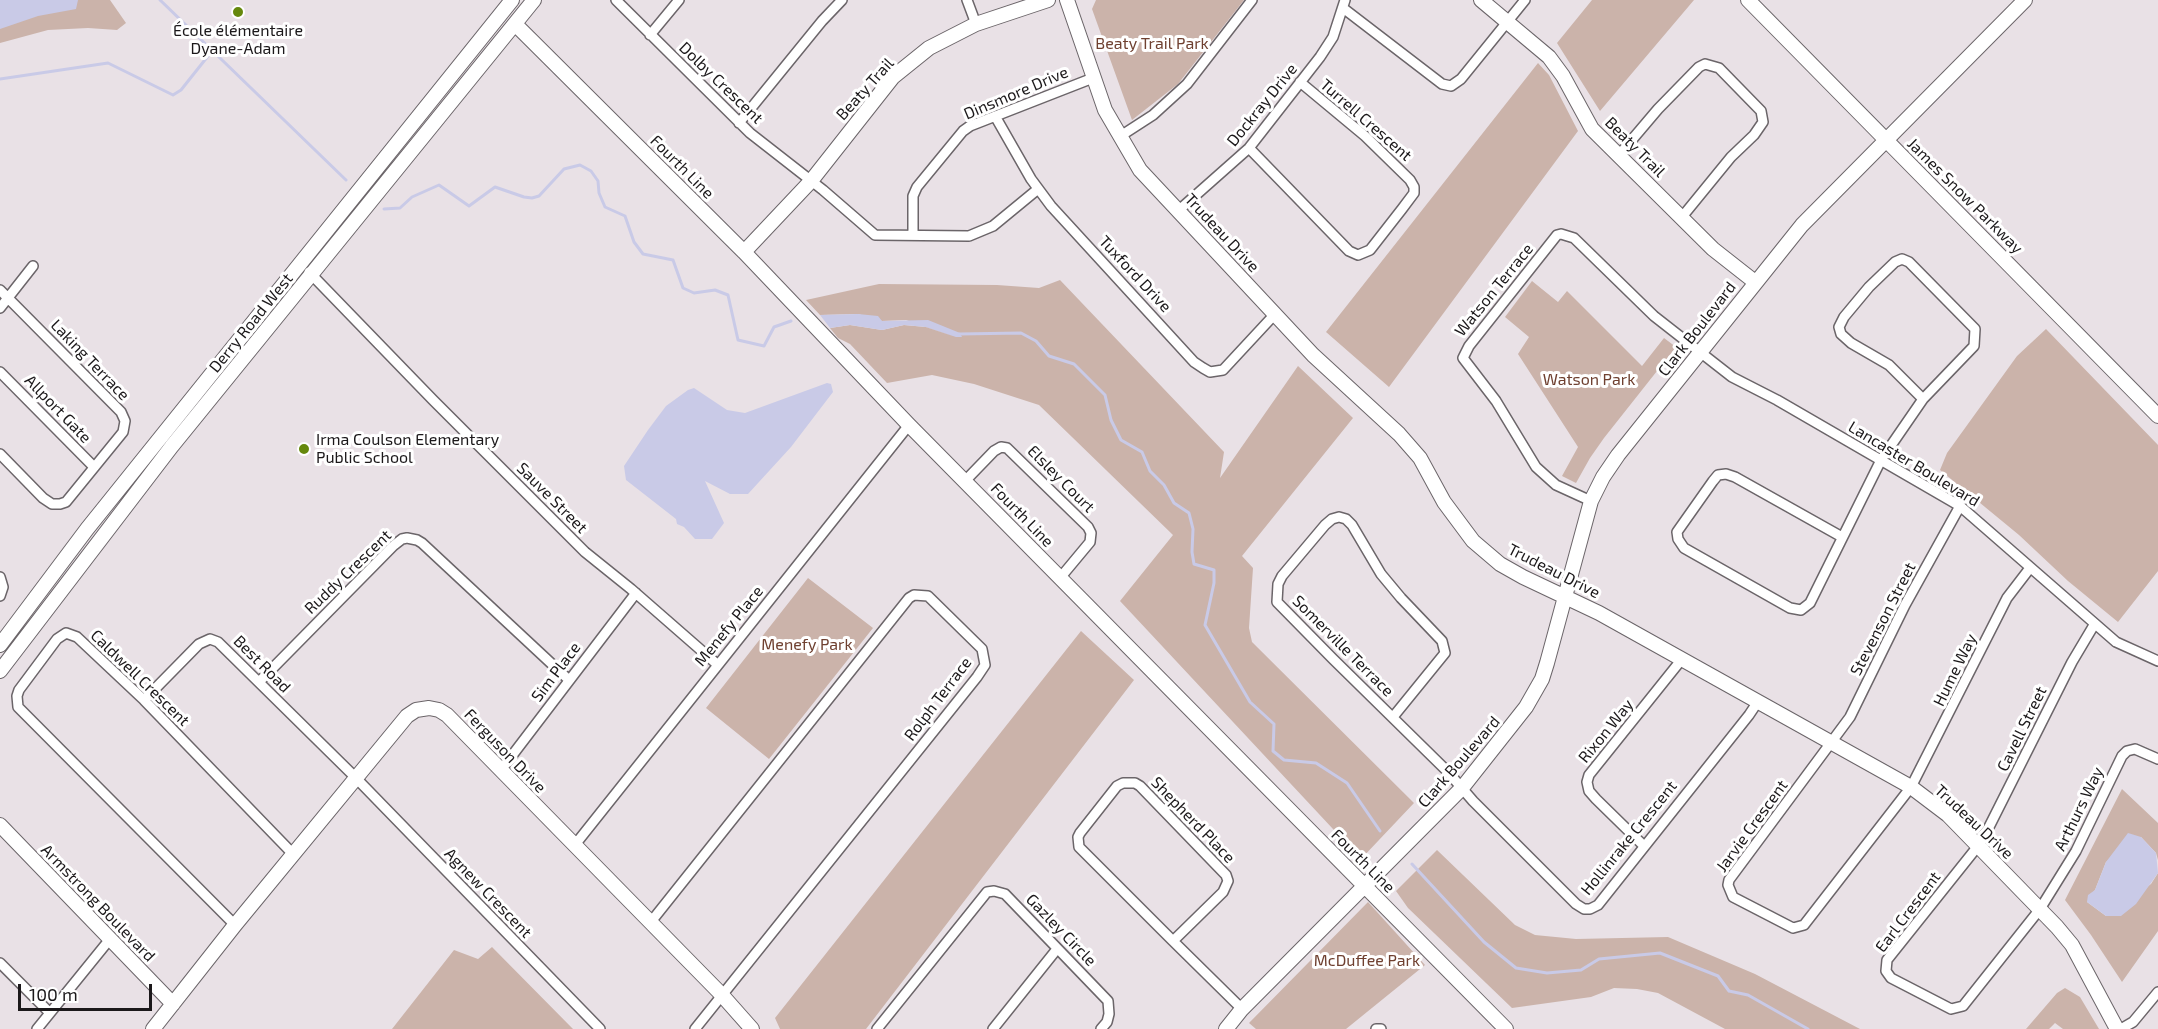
<!DOCTYPE html>
<html>
<head>
<meta charset="utf-8">
<style>
  body { margin:0 }
  #map { position:relative; width:2158px; height:1029px; overflow:hidden; background:#e9e1e6; font-family:"Exo 2",sans-serif }
  canvas { display:block }
  .scale { position:absolute; left:18px; top:984px; width:134px; height:27px; box-sizing:border-box; border:3px solid #1b181a; border-top:0; padding-left:8px; font-size:18px; line-height:21px; white-space:nowrap; color:#1b181a; -webkit-text-stroke:4px #fff; paint-order:stroke }
</style>
</head>
<body>
<div id="map">
<canvas width="2158" height="1029"></canvas>
<div class="scale">100 m</div>
</div>
<script>
const ctx = document.querySelector('canvas').getContext('2d');
ctx.lineJoin = 'round';
function fill(path, color) { ctx.fillStyle = color; ctx.fill(path, 'evenodd'); }
const poly = rows => new Path2D(rows.map(r => 'M' + r).join(''));
function stroke(path, color, width, dash) { ctx.strokeStyle = color; ctx.lineWidth = width; ctx.lineCap = dash ? 'butt' : 'round'; ctx.setLineDash(dash || []); ctx.stroke(path); }
function write(font, color, halo, rows, align = 'center') {
  ctx.font = font + ' "Exo 2",sans-serif'; ctx.lineWidth = 6; ctx.setLineDash([]); ctx.textBaseline = 'middle'; ctx.strokeStyle = halo; ctx.fillStyle = color; for (const [text, x, y, turn = 0] of rows) {
    ctx.save(); ctx.translate(x, y); ctx.rotate((+turn || 0) * Math.PI / 180); ctx.textAlign = isNaN(turn) ? turn : align; if (halo) ctx.strokeText(text, 0, 0); ctx.fillText(text, 0, 0); ctx.restore();
  }
}
fill(poly([
  [0,0,110,0,126,23,117,30,88,28,48,30,0,43],
  [1096,0,1244,0,1178,84,1132,120,1092,9],
  [1592,0,1694,0,1600,111,1557,43],
  [1538,63,1549,75,1578,131,1389,387,1326,332],
  [1060,280,1224,452,1220,478,1298,366,1353,418,1242,556,1253,568,1249,628,1252,642,1414,803,1361,859,1120,601,1173,535,1039,405,974,384,932,375,887,383,850,344,838,338,830,328,850,325,882,330,904,325,926,327,956,337,906,320,882,321,858,314,820,315,806,300,879,284,997,285,1039,288],
  [1532,281,1558,302,1567,291,1642,366,1664,338,1676,347,1604,438,1590,458,1576,483,1562,476,1578,447,1518,354,1529,337,1505,317],
  [2046,329,2158,445,2158,571,2118,622,2068,581,2019,535,1940,470,1947,453,2017,356],
  [808,578,873,628,769,759,706,708],
  [1081,631,1134,680,866,1029,780,1029,775,1018],
  [2122,789,2158,823,2158,860,2156,853,2141,837,2106,862,2095,890,2087,902,2106,916,2151,884,2158,873,2158,931,2122,982,2091,935,2065,900],
  [1437,850,1515,925,1535,935,1576,939,1668,937,1755,974,1860,1029,1725,1029,1658,993,1637,989,1614,988,1591,997,1512,1008,1408,908,1396,891],
  [1368,902,1425,965,1346,1029,1256,1029,1249,1023],
  [492,947,573,1029,392,1029,454,950,478,959],
  [2065,988,2080,997,2099,1029,2063,1029,2055,1023,2049,1029,2026,1029,2057,993]
]), '#cbb3aa');
fill(poly([
  [0,0,78,0,76,9,38,16,0,29],
  [858,314,878,316,882,321,928,320,960,333,962,337,956,337,926,327,904,325,882,330,850,325,830,328,820,315],
  [827,383,831,384,833,392,791,447,748,494,730,494,705,481,724,523,712,539,695,539,684,527,677,524,676,519,626,480,624,466,648,430,666,406,688,390,694,388,727,410,745,413],
  [2128,833,2141,837,2156,853,2158,873,2136,904,2121,916,2106,916,2087,902,2088,895,2095,890,2106,862]
]), '#c9cae7');
stroke(poly([
  [160,0,346,180],
  [0,79,108,63,173,95,181,90,212,51],
  [384,209,400,208,412,197,439,185,469,206,495,187,524,197,532,198,539,196,564,169,580,165,591,171,598,181,599,193,605,207,625,216,634,242,643,254,673,260,683,288,694,293,715,290,728,295,738,340,764,346,774,327,791,321],
  [959,334,1021,333,1036,341,1049,356,1074,364,1105,395,1111,420,1121,440,1142,452,1150,471,1164,485,1174,503,1189,513,1193,529,1192,552,1194,564,1214,570,1214,583,1205,625,1250,702,1274,724,1273,751,1284,760,1316,763,1347,783,1380,831],
  [1412,864,1484,942,1516,968,1547,973,1581,970,1599,959,1660,953,1718,976,1729,991,1748,995,1808,1029]
]), '#c9cae7', 3);
const street = poly([
  [616,0,750,133,823,190,875,235,969,236,993,226,1038,189],
  [967,0,976,24],
  [1343,8,1442,84,1451,86,1461,79,1525,0],
  [650,35,679,0],
  [995,116,1031,179,1051,206,1194,362,1203,368,1210,372,1223,370,1275,314],
  [739,123,822,21,842,0],
  [1119,137,1153,115,1187,84,1252,0],
  [1249,148,1349,251,1358,255,1370,250,1402,209,1414,193,1414,187,1410,180,1365,136,1300,82],
  [1619,155,1658,109,1699,67,1705,64,1719,68,1761,111,1763,122,1754,135,1731,157,1682,217],
  [1179,210,1249,148,1320,57,1333,37,1345,0],
  [913,235,913,196,917,187,963,131,970,126,1093,78],
  [309,272,433,400,585,552,631,589,718,665],
  [0,290,121,412,125,421,123,432,66,502,60,504,52,504,43,498,0,454],
  [0,308,33,266],
  [0,372,94,467],
  [965,481,994,451,1001,447,1007,448,1088,527,1091,533,1090,542,1060,578],
  [1591,501,1556,485,1536,467,1496,401,1463,358,1469,346,1557,235,1561,234,1574,238,1654,316,1732,377,1777,400,1960,506,2116,642,2158,661],
  [1960,506,1905,605,1850,717,1729,880,1728,885,1733,897,1793,928,1804,925,1911,787,2007,598,2030,568],
  [1842,537,1735,477,1726,474,1718,475,1713,481,1677,532,1678,539,1684,548,1790,608,1801,610,1810,603,1881,460,1923,399,1974,346,1975,329,1909,262,1902,259,1895,262,1869,287,1844,317,1839,327,1841,334,1851,343,1889,365,1923,399],
  [0,577,3,587,0,596],
  [2094,625,2072,662,1988,829,1978,846,1887,960,1886,971,1891,978,1951,1009,1963,1006,2040,909,2076,851,2122,756,2127,751,2135,749,2158,759],
  [259,682,393,546,402,539,407,538,417,540,422,543,569,680],
  [144,700,199,644,210,639,218,642,355,777,600,1029],
  [1393,717,1445,653,1442,641,1401,598,1381,574,1352,525,1346,519,1339,517,1332,519,1325,525,1282,576,1278,584,1277,602,1333,659,1448,772,1473,801,1576,904,1584,909,1590,909,1598,905,1749,715,1757,703],
  [501,770,636,593],
  [574,846,909,425],
  [1644,846,1596,799,1589,791,1587,782,1589,775,1682,659],
  [650,923,909,598,914,595,928,596,982,649,985,665,977,677,695,1029],
  [235,925,18,707,17,696,19,690,57,639,66,633,77,637,144,700,293,854],
  [1173,941,1079,847,1078,837,1080,833,1117,786,1123,783,1135,783,1140,786,1226,875,1228,881,1223,892,1173,941,1242,1009],
  [0,963,50,1013],
  [37,1029,110,939],
  [877,1029,987,892,994,891,1005,894,1108,1001,1109,1014,1107,1022,1101,1029],
  [993,1029,1057,949],
  [1376,1029,1381,1029],
  [2121,1029,2133,1022,2158,992]
]);
const secondary = poly([
  [1067,0,1105,110,1140,170,1313,355,1399,434,1420,458,1444,502,1473,541,1500,564,1523,577,1599,613,1911,787,1948,815,2057,927,2072,945,2117,1029],
  [1481,0,1549,57,1563,76,1592,129,1713,249,1755,282],
  [1748,0,2158,416],
  [515,24,744,252,909,425,1506,1029],
  [744,252,811,181,893,77,929,48,976,24,1048,0],
  [0,645,87,529,512,0],
  [0,671,172,446,534,0],
  [0,825,173,1004],
  [153,1029,235,925,407,716,416,710,429,708,439,710,447,715,721,994,752,1029],
  [1226,1029,1242,1009,1462,788,1526,707,1542,679,1547,663,1591,501,1603,477,1618,455,1802,225,2025,0]
]);
stroke(street, '#6b6569', 12);
stroke(secondary, '#6b6569', 16);
stroke(street, '#fff', 9);
stroke(secondary, '#fff', 14);
for (const [x, y, r, color] of [
  [238,12,6,"#65880c"],
  [304,449,6,"#65880c"]
]) { const dot = new Path2D(); dot.arc(x, y, r, 0, 2 * Math.PI); ctx.fillStyle = color; ctx.fill(dot); stroke(dot, '#fff', 2); }
write('16px', '#1b181a', '#fff', [
  ["École élémentaire",238,31],
  ["Dyane-Adam",238,49],
  ["Irma Coulson Elementary",316,440,"left"],
  ["Public School",316,458,"left"]
]);
write('16px', '#6f4030', '#fff', [
  ["Beaty Trail Park",1152,44],
  ["Watson Park",1589,380],
  ["Menefy Park",807,645],
  ["McDuffee Park",1367,961]
]);
write('16px', '#1b181a', '#fff', [
  ["Dolby Crescent",721,83,44],
  ["Beaty Trail",865,89,-48],
  ["Dinsmore Drive",1016,93,-23],
  ["Dockray Drive",1262,105,-51],
  ["Turrell Crescent",1366,120,41],
  ["Beaty Trail",1635,147,45],
  ["Fourth Line",682,167,45],
  ["James Snow Parkway",1965,196,45],
  ["Trudeau Drive",1222,233,47],
  ["Tuxford Drive",1135,274,47],
  ["Watson Terrace",1494,290,-51],
  ["Derry Road West",251,323,-51],
  ["Clark Boulevard",1697,329,-52],
  ["Laking Terrace",90,360,46],
  ["Allport Gate",58,409,46],
  ["Lancaster Boulevard",1914,464,31],
  ["Elsley Court",1061,479,45],
  ["Sauve Street",552,498,45],
  ["Fourth Line",1022,515,46],
  ["Trudeau Drive",1554,571,27],
  ["Ruddy Crescent",348,572,-44],
  ["Stevenson Street",1883,619,-63],
  ["Menefy Place",729,626,-51],
  ["Somerville Terrace",1343,646,45],
  ["Best Road",262,664,45],
  ["Hume Way",1955,670,-64],
  ["Sim Place",556,672,-53],
  ["Caldwell Crescent",140,678,44],
  ["Rolph Terrace",938,699,-53],
  ["Cavell Street",2022,729,-64],
  ["Rixon Way",1606,731,-51],
  ["Ferguson Drive",505,751,46],
  ["Clark Boulevard",1459,762,-49],
  ["Arthurs Way",2079,809,-64],
  ["Shepherd Place",1193,820,46],
  ["Trudeau Drive",1974,822,43],
  ["Jarvie Crescent",1752,826,-54],
  ["Hollinrake Crescent",1629,838,-51],
  ["Fourth Line",1363,861,45],
  ["Agnew Crescent",488,893,46],
  ["Armstrong Boulevard",98,903,46],
  ["Earl Crescent",1908,912,-53],
  ["Gazley Circle",1061,930,46]
]);
</script>
</body>
</html>
